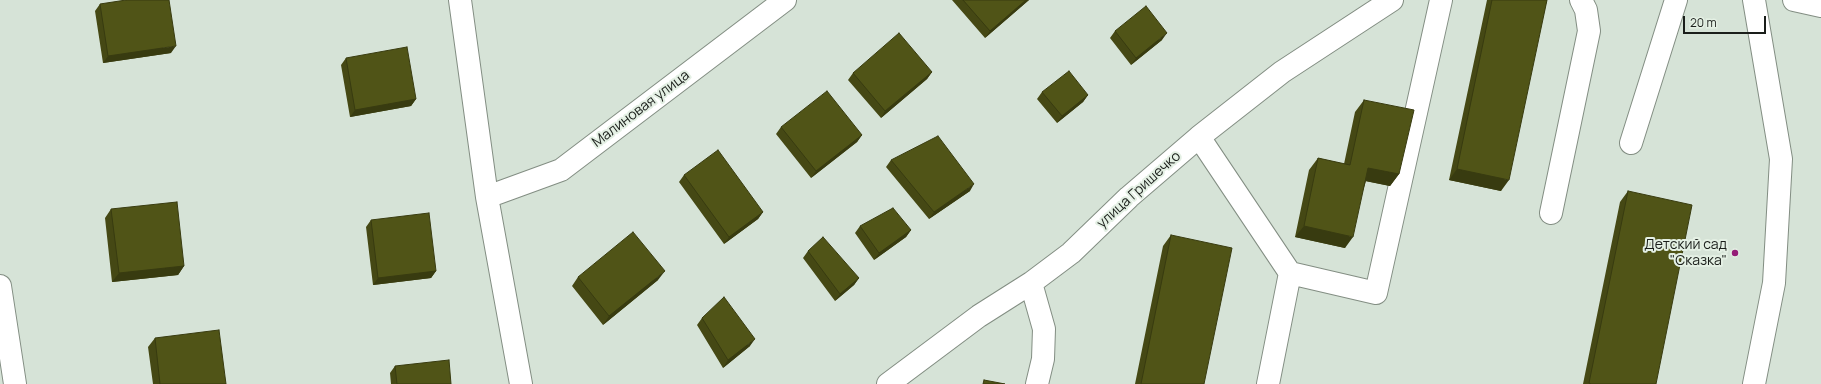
<!DOCTYPE html>
<html>
<head>
<meta charset="utf-8">
<style>
  body { margin:0 }
  #map { position:relative; width:1821px; height:384px; overflow:hidden; background:#d6e3d7; font-family:Manrope,sans-serif }
  canvas { display:block }
  .scale { position:absolute; left:1683px; top:16px; width:83px; height:18px; box-sizing:border-box; border:2px solid #1a1e1a; border-top:0; padding-left:5px; font-size:12px; line-height:14px; white-space:nowrap; color:#1a1e1a; -webkit-text-stroke:3px #e4f0e4; paint-order:stroke }
</style>
</head>
<body>
<div id="map">
<canvas width="1821" height="384"></canvas>
<div class="scale">20 m</div>
</div>
<script>
const ctx = document.querySelector('canvas').getContext('2d');
ctx.lineJoin = 'round';
const poly = rows => new Path2D(rows.map(r => 'M' + r).join(''));
function stroke(path, color, width, dash) { ctx.strokeStyle = color; ctx.lineWidth = width; ctx.lineCap = dash ? 'butt' : 'round'; ctx.setLineDash(dash || []); ctx.stroke(path); }
function fill(path, color) { ctx.fillStyle = color; ctx.fill(path, 'evenodd'); }
function write(font, color, halo, rows, align = 'center') {
  ctx.font = font + ' Manrope,sans-serif'; ctx.lineWidth = 4; ctx.setLineDash([]); ctx.textBaseline = 'middle'; ctx.strokeStyle = halo; ctx.fillStyle = color; for (const [text, x, y, turn = 0] of rows) {
    ctx.save(); ctx.translate(x, y); ctx.rotate((+turn || 0) * Math.PI / 180); ctx.textAlign = isNaN(turn) ? turn : align; if (halo) ctx.strokeText(text, 0, 0); ctx.fillText(text, 0, 0); ctx.restore();
  }
}
const minor = poly([
  [460,0,487,197,521,384],
  [1794,0,1821,6],
  [1199,137,1290,273,1376,293,1441,0],
  [1631,143,1676,0],
  [487,197,561,170,785,0],
  [1551,213,1589,31,1586,10,1581,0],
  [1031,283,1044,329,1043,359,1037,384],
  [0,286,15,384],
  [888,384,979,316,1031,283,1071,253,1129,197,1199,137,1282,72,1392,0],
  [1268,384,1290,273],
  [1754,384,1774,283,1781,159,1754,0]
]);
stroke(minor, '#838e83', 24);
stroke(minor, '#fff', 22);
fill(poly([
  [952,0,1029,0,985,38],
  [1487,0,1547,0,1501,191,1449,180],
  [100,4,171,53,103,63,95,11],
  [1115,31,1162,40,1131,65,1110,38],
  [346,58,416,99,411,106,350,117,341,65],
  [932,72,927,79,881,118,848,80,853,73],
  [1042,92,1088,95,1083,102,1057,123,1037,99],
  [1364,100,1399,174,1390,186,1366,181,1345,248,1295,237,1309,170,1318,158,1344,164,1355,112],
  [781,127,862,135,857,142,811,178,776,134],
  [891,160,970,191,929,219,886,167],
  [684,175,763,212,758,219,724,244,679,182],
  [1628,191,1656,384,1583,384,1620,202],
  [111,209,184,266,178,275,112,282,105,218],
  [371,220,436,271,431,278,373,285,366,227],
  [860,226,911,230,906,237,874,260,855,233],
  [1171,235,1204,384,1135,384,1163,246],
  [808,251,859,278,854,285,835,301,803,258],
  [578,277,658,280,603,325,572,286],
  [702,318,750,346,723,368,697,325],
  [155,338,226,384,153,384,148,347],
  [395,366,451,384,391,384,390,373]
]), '#454814');
fill(poly([
  [1026,0,1029,0,985,38,990,31],
  [1167,33,1162,40,1131,65,1136,58],
  [176,46,171,53,103,63,108,56],
  [932,72,927,79,881,118,885,111],
  [1088,95,1083,102,1057,123,1062,116],
  [416,99,411,106,350,117,355,110],
  [862,135,857,142,811,178,816,171],
  [1368,168,1399,174,1390,186,1360,180],
  [1457,169,1509,180,1501,191,1449,180],
  [974,184,970,191,929,219,934,212],
  [763,212,758,219,724,244,729,237],
  [1304,226,1353,237,1345,248,1295,237],
  [911,230,906,237,874,260,879,253],
  [184,266,178,275,112,282,119,273],
  [436,271,431,278,373,285,378,278],
  [665,271,658,280,603,325,609,316],
  [859,278,854,285,835,301,840,294],
  [755,339,750,346,723,368,728,360]
]), '#383b10');
const building = poly([
  [126,0,169,0,176,46,108,56,100,4,126,0],
  [963,0,1026,0,990,31,963,0],
  [1492,0,1547,0,1509,180,1457,169,1492,0],
  [1146,6,1167,33,1136,58,1115,31,1146,6],
  [899,33,932,72,885,111,853,73,899,33],
  [407,47,416,99,355,110,346,58,407,47],
  [1069,71,1088,95,1062,116,1042,92,1069,71],
  [827,91,862,135,816,171,781,127,827,91],
  [1364,100,1414,110,1399,174,1368,168,1353,237,1304,226,1318,158,1350,165,1364,100],
  [938,136,974,184,934,212,891,160,938,136],
  [718,150,763,212,729,237,684,175,718,150],
  [1628,191,1692,205,1656,384,1591,384,1589,383,1628,191],
  [177,202,184,266,119,273,111,209,177,202],
  [893,208,911,230,879,253,860,226,893,208],
  [429,213,436,271,378,278,371,220,429,213],
  [633,232,665,271,609,316,578,277,633,232],
  [1171,235,1232,248,1204,384,1141,384,1171,235],
  [823,237,859,278,840,294,808,251,823,237],
  [724,297,755,339,728,360,702,318,724,297],
  [219,330,226,384,160,384,155,338,219,330],
  [449,360,451,384,397,384,395,366,449,360],
  [984,380,1005,384,983,384,984,380]
]);
fill(building, '#505417');
stroke(building, '#383b10', 1);
for (const [x, y, r, color] of [
  [1735,253,4,"#951c77"]
]) { const dot = new Path2D(); dot.arc(x, y, r, 0, 2 * Math.PI); ctx.fillStyle = color; ctx.fill(dot); stroke(dot, '#e4f0e4', 1.5); }
write('14px', '#1a1e1a', '#e4f0e4', [
  ["Малиновая улица",641,109,-37],
  ["улица Гришечко",1139,190,-42]
]);
write('14px', '#1a1e1a', '#e4f0e4', [
  ["Детский сад",1727,245],
  ["\"Сказка\"",1727,261]
], 'right');
</script>
</body>
</html>
